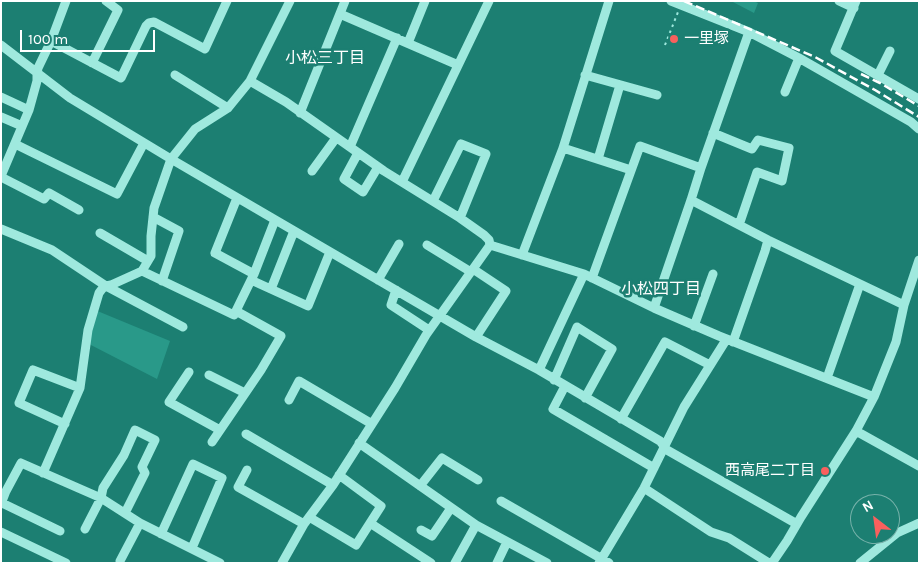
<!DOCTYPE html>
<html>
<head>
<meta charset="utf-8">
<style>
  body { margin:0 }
  #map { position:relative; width:920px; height:564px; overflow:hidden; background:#1c7f72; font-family:Karla,sans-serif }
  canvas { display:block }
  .frame { position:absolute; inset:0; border:2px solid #fff; pointer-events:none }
  .north { position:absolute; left:850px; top:494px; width:50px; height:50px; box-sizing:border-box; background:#1c7f72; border:1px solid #77b2aa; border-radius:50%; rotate:330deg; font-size:14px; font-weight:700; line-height:20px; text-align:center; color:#fff }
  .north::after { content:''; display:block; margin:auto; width:18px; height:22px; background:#f9605d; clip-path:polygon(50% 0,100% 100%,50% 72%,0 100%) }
  .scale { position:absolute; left:20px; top:30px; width:135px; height:22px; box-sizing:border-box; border:2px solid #fff; border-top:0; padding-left:6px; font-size:15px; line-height:18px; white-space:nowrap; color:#fff; -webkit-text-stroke:4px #1c7f72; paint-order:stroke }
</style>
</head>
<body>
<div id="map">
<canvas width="920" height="564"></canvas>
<div class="frame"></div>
<div class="north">N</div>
<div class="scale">100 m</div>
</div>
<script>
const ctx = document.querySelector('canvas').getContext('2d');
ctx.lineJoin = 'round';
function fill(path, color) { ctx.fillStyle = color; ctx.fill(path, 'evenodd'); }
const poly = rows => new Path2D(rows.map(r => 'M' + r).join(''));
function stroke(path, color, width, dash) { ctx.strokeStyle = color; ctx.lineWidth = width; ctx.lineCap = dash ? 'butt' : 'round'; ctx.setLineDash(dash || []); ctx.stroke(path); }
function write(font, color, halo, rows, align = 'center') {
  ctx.font = font + ' Karla,"Noto Sans JP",sans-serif'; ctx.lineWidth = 5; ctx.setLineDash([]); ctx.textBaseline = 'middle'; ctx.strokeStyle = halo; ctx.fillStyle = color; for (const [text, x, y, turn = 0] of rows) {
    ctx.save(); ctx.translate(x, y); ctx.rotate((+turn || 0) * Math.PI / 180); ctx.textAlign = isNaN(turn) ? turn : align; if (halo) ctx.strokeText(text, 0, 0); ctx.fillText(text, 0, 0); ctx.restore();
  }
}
fill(poly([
  [731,1,753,1,758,3,754,13],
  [95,310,170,341,157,379,87,343]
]), '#299989');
stroke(poly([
  [665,45,678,12]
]), '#9fe9de', 2, [2.5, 4]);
stroke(poly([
  [671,1,749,32,799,58,911,122,919,129],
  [839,1,854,8],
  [856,1,835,51,919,99],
  [340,14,458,65],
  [51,41,121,78,146,26,149,23,154,22,205,49,227,1],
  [408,43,425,1],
  [1,45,70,98,171,159,476,337,539,370,660,441,667,450,797,524],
  [92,63,118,10,106,1],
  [175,75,228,108],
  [585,75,657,95],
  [878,75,890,51],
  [250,81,286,102,384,171,460,218,484,235,489,240,490,245,584,274,654,308,719,336,874,397],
  [785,92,799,58],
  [1,97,29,110],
  [300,113,345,1],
  [1,117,22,126],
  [713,133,752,149,758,140,789,148,782,181,757,172,739,225],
  [15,144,117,194,144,143],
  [350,147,397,38],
  [563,148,631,170],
  [358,153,344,179,363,192,378,167],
  [598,159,620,85],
  [312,171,336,138],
  [1,176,29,110,37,81,37,74,38,68,51,41,66,1],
  [1,177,44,199,49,193,79,210],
  [402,182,489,1],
  [237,198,215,253,254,274],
  [691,200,768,240,904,305],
  [433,201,461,144,486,154,460,218],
  [153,217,179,231,162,281],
  [1,229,52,250,106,286,111,285,142,271,151,256,151,236,154,208,171,159,195,129,228,108,250,81,290,1],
  [100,233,148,261],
  [427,245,471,272],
  [522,255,563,148,609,1],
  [473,269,506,291,476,337],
  [142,271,234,315,254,274,275,220],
  [592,278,640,146,701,168],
  [251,280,308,306,330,252],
  [378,280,399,244],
  [271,289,294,231],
  [396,290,391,305,429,330],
  [654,308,691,200,701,168,749,32],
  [694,326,713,274],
  [733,342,765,251,768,240],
  [539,370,584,274],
  [189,372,169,402,220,430],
  [209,375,245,393],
  [827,378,860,284],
  [554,380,577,327,612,349,585,398],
  [565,386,553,409,654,468],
  [289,400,299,381,372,424],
  [621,419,665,342,710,365],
  [65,424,19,403,33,370,80,388],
  [856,431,919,466],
  [246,434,333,485],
  [212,442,261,370,281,336,236,311],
  [359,443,476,525,547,563],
  [247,470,238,487,304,524],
  [43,473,80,388,88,330,99,293,102,289,106,286,183,327],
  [420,486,442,458,478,480],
  [644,488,711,532,729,538,769,563],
  [501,501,609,563],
  [2,503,60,531],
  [1,504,6,491,21,463,101,498,140,523,220,563],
  [309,517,356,545,381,506,339,475],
  [370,523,431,563],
  [85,529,101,498,103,488,124,455,135,430,155,440,142,467,145,473,125,513],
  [421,530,432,536,451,508],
  [1,532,66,563],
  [161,534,193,464,222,478,192,548],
  [120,561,140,523],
  [282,563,304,524,333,485,395,388,426,335,490,245],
  [455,563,476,525],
  [497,563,507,542],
  [599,563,644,488,684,407,726,340],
  [772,563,787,541,801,517,856,431,874,397,896,342,904,305,919,260],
  [860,563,897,533,919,523]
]), '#9fe9de', 9);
stroke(poly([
  [684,1,815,57,875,90,919,117],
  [861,74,880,83,919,106]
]), '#fff', 2.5, [9, 4]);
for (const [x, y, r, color] of [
  [674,39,5,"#f9605d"],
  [825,471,5,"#f9605d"]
]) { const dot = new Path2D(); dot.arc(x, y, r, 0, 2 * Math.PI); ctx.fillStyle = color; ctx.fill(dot); stroke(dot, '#1c7f72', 2); }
write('15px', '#fff', '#1c7f72', [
  ["一里塚",684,39],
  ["西高尾二丁目",815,471,"right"]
], 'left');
write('16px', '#fff', '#1c7f72', [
  ["小松三丁目",325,58],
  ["小松四丁目",661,289]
]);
</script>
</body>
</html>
